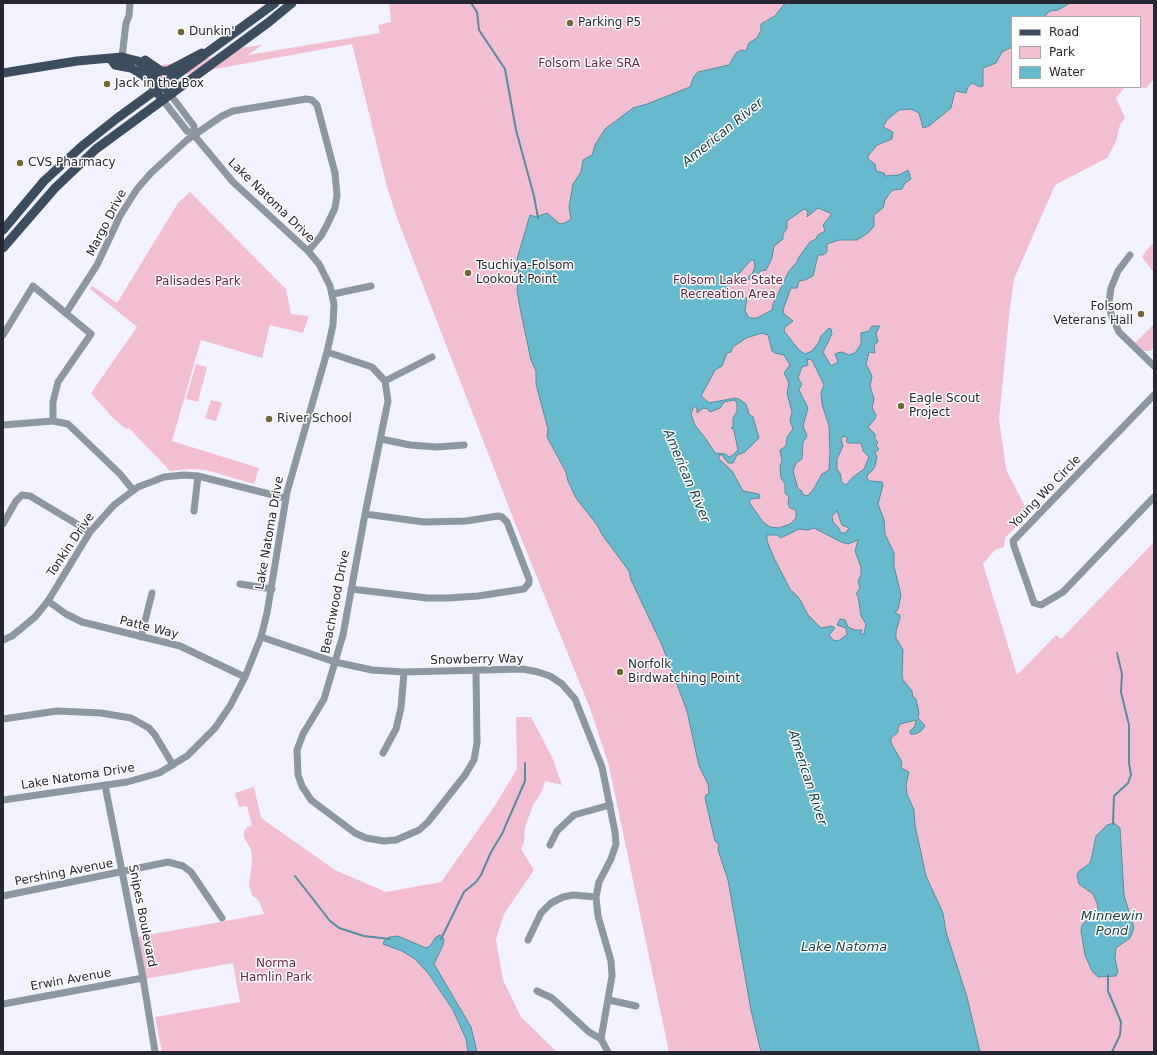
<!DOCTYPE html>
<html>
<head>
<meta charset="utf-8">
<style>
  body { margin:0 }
  #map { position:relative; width:1157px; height:1055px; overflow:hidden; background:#f1f2fe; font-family:"DejaVu Sans",sans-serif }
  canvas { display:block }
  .frame { position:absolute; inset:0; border:4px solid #272733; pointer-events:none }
  .legend { position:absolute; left:1011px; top:16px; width:130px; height:72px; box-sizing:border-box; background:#fff; border:1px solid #a9a9ad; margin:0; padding:5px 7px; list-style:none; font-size:12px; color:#272733 }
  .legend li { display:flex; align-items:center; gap:8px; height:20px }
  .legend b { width:20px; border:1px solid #a9a9ad }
</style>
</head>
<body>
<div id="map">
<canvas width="1157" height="1055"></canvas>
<div class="frame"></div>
<ul class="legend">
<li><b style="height:5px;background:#3c4d5f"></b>Road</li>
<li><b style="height:11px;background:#f3bed2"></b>Park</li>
<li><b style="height:11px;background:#67bace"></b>Water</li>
</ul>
</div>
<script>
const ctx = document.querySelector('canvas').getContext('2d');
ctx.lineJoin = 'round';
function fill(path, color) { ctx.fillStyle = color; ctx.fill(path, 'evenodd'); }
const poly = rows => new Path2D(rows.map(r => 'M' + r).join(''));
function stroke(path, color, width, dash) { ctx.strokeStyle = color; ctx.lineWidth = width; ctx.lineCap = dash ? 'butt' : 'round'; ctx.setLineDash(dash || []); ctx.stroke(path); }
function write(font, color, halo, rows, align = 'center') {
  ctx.font = font + ' "DejaVu Sans",sans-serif'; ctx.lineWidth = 3; ctx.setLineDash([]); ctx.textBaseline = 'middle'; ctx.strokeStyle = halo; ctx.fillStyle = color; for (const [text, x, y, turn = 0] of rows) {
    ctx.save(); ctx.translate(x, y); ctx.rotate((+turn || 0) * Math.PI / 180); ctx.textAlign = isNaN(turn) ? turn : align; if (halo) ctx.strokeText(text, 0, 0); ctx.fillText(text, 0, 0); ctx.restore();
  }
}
fill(poly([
  [389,3,1154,3,1154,79,1146,88,1130,87,1140,87,1140,17,1012,17,1012,87,1125,87,1116,98,1125,118,1120,125,1116,142,1107,158,1055,185,1014,279,1010,307,999,419,1006,469,1029,514,1005,538,1004,547,995,550,983,564,1017,675,1056,635,1061,639,1154,542,1154,1052,669,1052,609,766,591,711,515,523,397,218,387,187,352,44,144,82,142,68,215,57,225,50,262,45,248,55,380,33,378,25,391,22],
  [190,192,286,289,291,314,309,316,303,333,270,325,262,358,201,340,172,441,259,468,254,484,206,470,191,469,170,471,129,428,126,429,113,418,91,393,137,327,90,289,92,286,117,303,178,203],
  [1154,242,1154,273,1142,257,1146,251],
  [1154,324,1154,347,1150,351,1144,351,1135,343],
  [196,364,207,367,198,402,186,399],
  [211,400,222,403,216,421,205,418],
  [516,717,531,717,552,757,562,785,545,781,542,791,533,805,525,827,524,842,521,849,534,870,504,914,496,939,503,980,521,1017,557,1052,162,1052,155,1017,240,1002,233,963,145,979,137,937,264,914,259,901,252,895,249,885,252,861,251,850,244,837,244,831,247,827,252,826,247,806,239,807,235,793,254,787,261,818,335,870,386,892,441,882,494,807,517,769]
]), '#f3bed2');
const water = poly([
  [785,3,1070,3,1058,10,1050,11,1044,17,1012,17,1012,47,1002,52,996,63,983,68,983,86,980,87,972,83,968,87,966,93,955,91,951,108,929,126,923,128,919,113,911,109,899,110,887,120,883,127,893,132,892,139,877,145,868,156,868,159,875,164,876,171,884,173,885,176,899,175,908,170,911,179,905,183,902,189,893,190,890,193,885,200,883,208,874,215,874,226,868,233,857,240,839,240,827,244,827,252,823,255,818,255,813,276,805,280,799,281,797,288,791,288,783,310,784,314,793,321,785,327,784,331,799,350,805,354,812,351,819,342,821,336,829,328,831,329,832,334,823,352,831,366,838,362,835,354,837,353,842,352,849,355,855,353,861,344,861,333,869,331,872,326,880,326,876,333,878,342,874,345,875,353,869,352,866,364,872,376,870,386,874,399,872,408,876,415,875,419,868,427,875,434,875,439,878,442,876,445,879,449,875,453,877,457,875,466,872,471,868,474,867,478,869,481,882,482,883,485,878,504,884,520,885,534,894,553,894,566,901,595,898,609,895,613,900,615,900,618,896,631,896,638,903,650,902,675,903,680,912,691,913,697,916,699,919,713,918,718,925,726,921,731,916,734,910,734,910,731,915,726,916,720,900,724,898,728,898,732,891,738,891,743,902,762,901,768,909,772,906,785,907,794,914,810,915,825,926,876,943,913,946,932,967,997,980,1052,761,1052,751,1010,728,880,718,850,719,845,715,841,705,798,706,795,709,794,708,784,699,766,687,711,662,645,631,580,629,571,603,536,597,525,576,498,568,481,566,472,547,437,548,429,536,384,536,371,531,360,520,308,517,290,519,276,517,259,530,215,536,217,547,213,560,224,565,223,571,219,569,207,573,184,581,172,583,160,592,155,595,145,605,129,633,108,647,104,690,87,694,76,698,72,729,65,736,53,741,50,746,51,749,43,757,38,761,30,761,24,775,16,785,3],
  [818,208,830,213,831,215,823,225,825,231,818,235,816,239,810,242,799,257,797,262,789,271,773,304,772,310,757,318,749,318,745,311,747,298,738,298,732,300,732,293,724,294,724,291,751,260,754,260,755,267,752,274,747,278,748,280,753,277,757,278,760,271,766,270,772,258,774,246,783,239,783,234,787,228,787,221,804,209,808,211,807,217,818,208],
  [762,333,768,335,772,351,775,353,784,355,790,365,784,373,789,383,787,393,792,412,790,421,793,429,787,437,786,446,780,450,782,461,780,466,781,478,785,484,785,493,789,497,788,504,790,508,796,510,796,518,790,524,779,528,770,527,763,522,749,502,751,499,760,498,759,494,743,491,732,471,719,459,719,455,722,455,728,463,733,463,737,455,745,452,759,438,753,417,749,414,746,404,739,399,735,398,709,403,701,396,715,370,722,366,727,353,731,352,733,347,746,338,762,333],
  [807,359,812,360,824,385,821,392,822,404,829,426,830,452,829,470,822,474,813,490,807,496,802,494,802,491,798,489,793,471,796,463,802,459,803,442,807,436,803,426,808,408,799,390,802,384,798,378,802,367,808,365,807,359],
  [734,400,737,403,737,411,733,418,733,427,731,428,734,430,738,450,733,455,729,457,725,454,715,453,706,439,695,425,691,414,694,406,697,408,697,413,703,408,708,409,710,412,720,408,724,402,734,400],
  [843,436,848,438,846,441,848,443,861,443,863,451,869,457,864,469,853,477,846,485,842,483,840,473,837,469,837,459,843,446,841,440,843,436],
  [837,511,842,525,849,528,846,533,841,533,838,527,833,522,832,516,837,511],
  [814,528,841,542,848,544,858,540,855,551,861,567,861,575,858,581,860,588,856,594,858,596,861,616,866,624,864,634,860,634,862,630,855,630,848,627,845,620,840,619,837,625,846,628,847,635,838,641,833,640,829,635,835,628,832,626,821,628,808,615,799,598,790,589,775,560,767,541,767,535,777,535,781,538,799,529,808,530,814,528],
  [1114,823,1120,828,1124,895,1134,928,1130,938,1116,948,1115,959,1118,972,1116,976,1098,977,1092,971,1085,955,1081,931,1082,925,1096,912,1098,908,1097,903,1093,894,1079,884,1077,875,1079,871,1089,864,1091,860,1096,836,1107,825,1114,823],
  [440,935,444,939,443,945,434,964,471,1027,477,1052,468,1052,466,1039,453,1010,428,973,415,959,402,951,383,944,384,941,389,937,398,936,426,948,430,946,436,937,440,935]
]);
fill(water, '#67bace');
stroke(water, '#548ea0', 1);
stroke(poly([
  [471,3,477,12,479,30,505,69,516,130,534,196,538,218],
  [1113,824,1114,796,1128,783,1131,775,1129,763,1129,725,1121,692,1122,674,1117,653],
  [295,876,330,921,339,928,364,936,390,939],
  [441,939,464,892,476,882,481,875,491,852,502,834,525,781,525,763],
  [1108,975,1108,991,1121,1022,1120,1035,1112,1052]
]), '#548ea0', 2);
stroke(poly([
  [125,61,122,57,126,23,129,16,130,3],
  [170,94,194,126,194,135],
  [1130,255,1118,271,1111,288,1109,302,1111,314,1119,332,1154,366],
  [333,294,371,286],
  [66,313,97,265,120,216,137,189,151,173,187,140,222,116,233,111,306,99,312,100,317,105,335,173,337,195,335,208,327,225,321,236,308,251],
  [3,335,33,286,91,334,58,382,53,402,53,421],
  [327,352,372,367,385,381,388,401,365,514,343,635,324,699,303,734,297,750,298,775,302,786,311,800,355,833,366,838,384,841,396,840,419,830,428,822,465,775,474,760,477,743,476,671],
  [385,381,432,357],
  [1154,395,1013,541,1014,546,1034,603,1041,605,1063,592,1154,497],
  [3,425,53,421,68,424,120,474,133,490],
  [381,439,410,445,437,447,464,445],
  [194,511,198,476],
  [3,524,16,501,22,495,30,496,90,532],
  [240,584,272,589],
  [351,589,427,598,448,598,478,596,524,589,529,583,529,579,507,522,502,517,498,516,466,521,424,522,365,514],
  [48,601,66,614,82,622,180,646,245,677],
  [141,637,152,593],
  [261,637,335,662,372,670,404,672,523,669,538,672,550,676,562,684,575,699,602,767,615,832,616,844,611,859,599,882,596,897,598,916,611,961,612,976,601,1039],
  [3,640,12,636,35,617,48,601,90,532,114,505,138,487,164,477,184,475,198,476,285,498],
  [3,719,57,711,101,713,131,718,149,728,155,735,173,765],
  [383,753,396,729,401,708,404,672],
  [105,785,143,978,155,1052],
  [3,800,127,782,159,773,187,756,215,728,230,706,245,677,261,637,267,613,287,492,327,352,333,325,334,304,330,286,319,264,308,251,233,182,194,135,187,131,162,99],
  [550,845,557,831,574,815,610,805],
  [3,896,168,862,183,866,191,872,222,918],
  [528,940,541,913,551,903,563,897,573,895,596,897],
  [537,991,552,998,589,1032,601,1039],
  [609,1000,636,1006],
  [3,1004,143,978],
  [601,1039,608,1052]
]), '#8d97a2', 7);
stroke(poly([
  [110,58,115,65,131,68,141,74,148,79,159,95],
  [145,60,161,71,168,71,202,53],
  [3,73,77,61,122,57,138,61,153,74,167,90],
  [3,230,44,181,82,146,116,119,275,3],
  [3,248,55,188,96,149,269,22,292,3]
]), '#3c4d5f', 9);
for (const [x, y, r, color] of [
  [570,23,4,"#716734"],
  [181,32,4,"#716734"],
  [107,84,4,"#716734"],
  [20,163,4,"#716734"],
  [468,273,4,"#716734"],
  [1141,314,4,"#716734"],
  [901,406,4,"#716734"],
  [269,419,4,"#716734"],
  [620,672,4,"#716734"]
]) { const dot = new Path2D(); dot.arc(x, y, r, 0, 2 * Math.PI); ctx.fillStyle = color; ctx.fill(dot); stroke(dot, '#fff', 1.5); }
write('12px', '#272733', '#fff', [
  ["Parking P5",578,23],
  ["Dunkin'",189,32],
  ["Jack in the Box",115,84],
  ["CVS Pharmacy",28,163],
  ["Tsuchiya-Folsom",476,266],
  ["Lookout Point",476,280],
  ["Folsom",1133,307,"right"],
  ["Veterans Hall",1133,321,"right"],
  ["Eagle Scout",909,399],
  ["Project",909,413],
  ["River School",277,419],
  ["Norfolk",628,665],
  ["Birdwatching Point",628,679]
], 'left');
write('12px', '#6f2247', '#fff', [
  ["Folsom Lake SRA",589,64],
  ["Folsom Lake State",728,281],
  ["Recreation Area",728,295],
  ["Palisades Park",198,282],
  ["Norma",276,964],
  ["Hamlin Park",276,978]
]);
write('12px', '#272733', '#fff', [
  ["Lake Natoma Drive",271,201,44],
  ["Margo Drive",107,223,-63],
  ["Young Wo Circle",1046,492,-46],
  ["Lake Natoma Drive",270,533,-80],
  ["Tonkin Drive",71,545,-56],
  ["Beachwood Drive",336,602,-79],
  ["Patte Way",149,628,14],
  ["Snowberry Way",477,660,-1],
  ["Lake Natoma Drive",78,777,-9],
  ["Pershing Avenue",64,873,-11],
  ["Snipes Boulevard",142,916,79],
  ["Erwin Avenue",71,980,-10]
]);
write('italic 13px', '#194049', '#fff', [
  ["American River",723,133,-39],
  ["American River",686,476,67],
  ["American River",807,778,72],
  ["Minnewin",1112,917],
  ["Pond",1112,932],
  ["Lake Natoma",844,948]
]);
</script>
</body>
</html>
